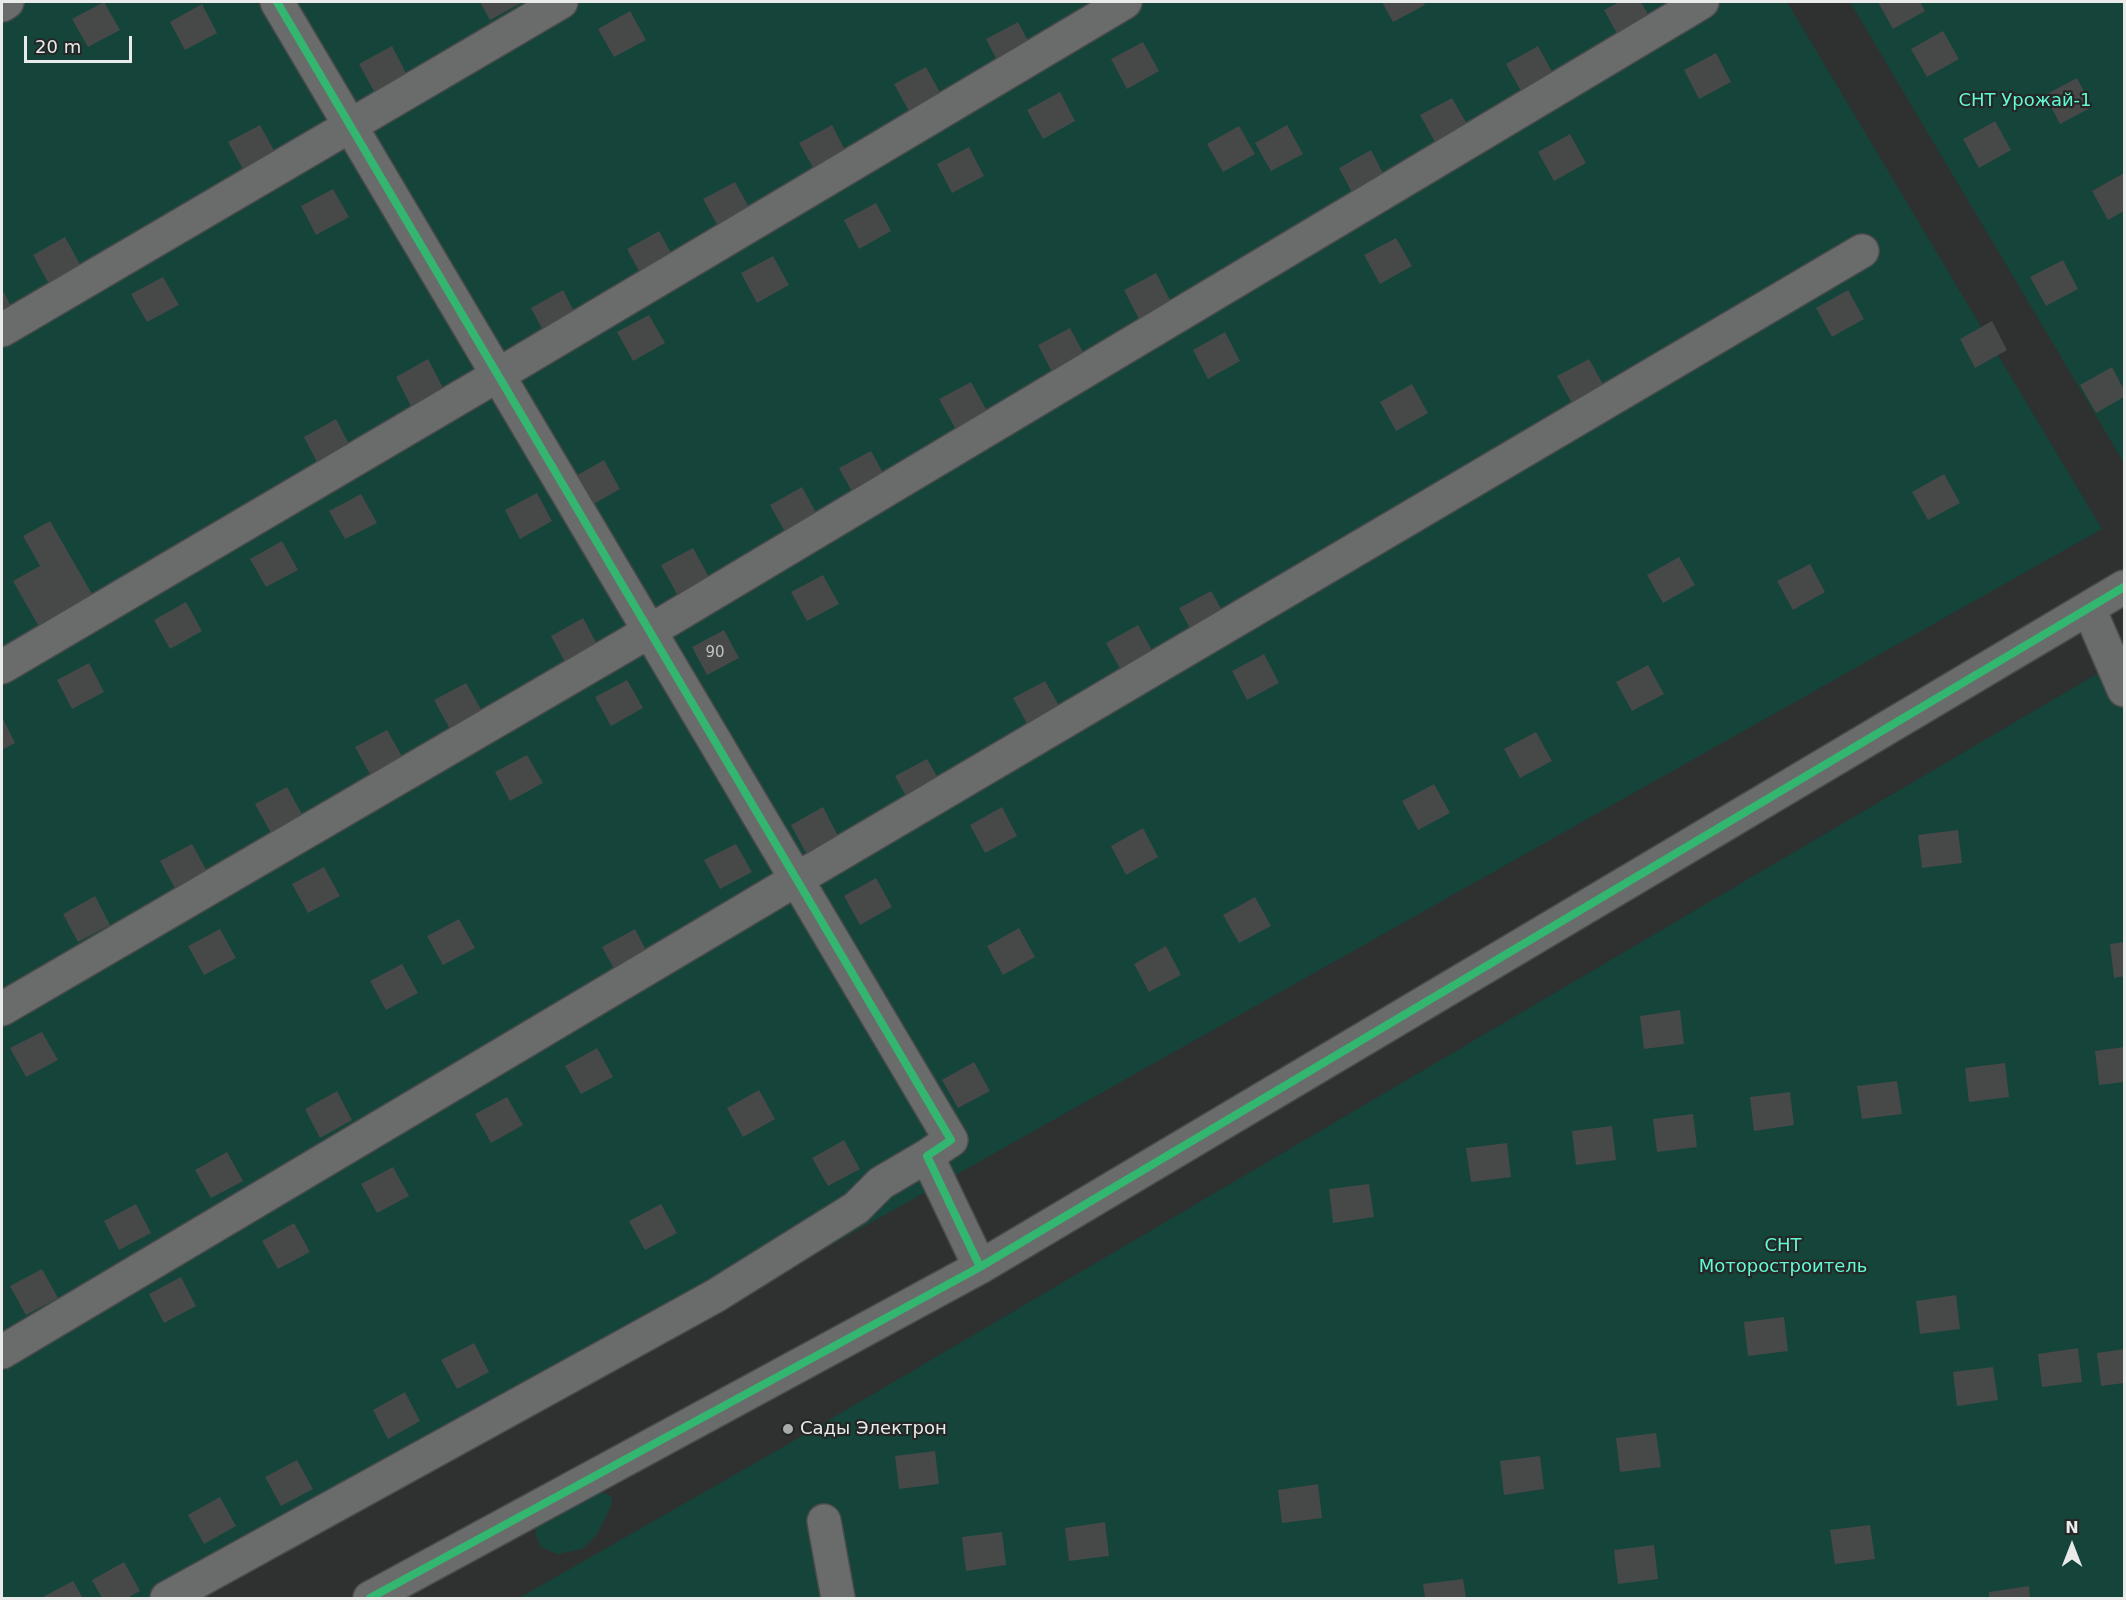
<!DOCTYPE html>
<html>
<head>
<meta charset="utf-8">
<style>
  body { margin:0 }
  #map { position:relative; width:2126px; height:1600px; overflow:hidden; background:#2f3030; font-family:"DejaVu Sans",sans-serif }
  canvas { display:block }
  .frame { position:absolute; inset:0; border:3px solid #e9ebea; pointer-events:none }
  .north { position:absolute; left:2042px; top:1516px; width:60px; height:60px; -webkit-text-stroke:4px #242726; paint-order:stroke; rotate:0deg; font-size:16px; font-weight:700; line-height:24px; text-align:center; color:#e9ebea }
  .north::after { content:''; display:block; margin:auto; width:21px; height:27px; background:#e9ebea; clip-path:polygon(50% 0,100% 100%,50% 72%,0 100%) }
  .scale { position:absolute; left:24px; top:36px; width:108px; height:27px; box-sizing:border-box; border:3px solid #e9ebea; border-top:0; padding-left:8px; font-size:18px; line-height:21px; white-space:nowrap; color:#e9ebea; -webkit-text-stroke:4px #242726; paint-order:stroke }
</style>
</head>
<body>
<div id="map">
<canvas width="2126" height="1600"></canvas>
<div class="frame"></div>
<div class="north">N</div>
<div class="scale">20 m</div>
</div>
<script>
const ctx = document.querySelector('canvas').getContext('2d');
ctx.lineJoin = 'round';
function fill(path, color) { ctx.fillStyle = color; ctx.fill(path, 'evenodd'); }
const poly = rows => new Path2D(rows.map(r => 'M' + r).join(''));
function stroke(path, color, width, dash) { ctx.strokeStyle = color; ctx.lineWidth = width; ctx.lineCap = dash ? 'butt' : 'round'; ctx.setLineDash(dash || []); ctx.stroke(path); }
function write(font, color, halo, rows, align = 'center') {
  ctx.font = font + ' "DejaVu Sans",sans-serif'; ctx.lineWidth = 4.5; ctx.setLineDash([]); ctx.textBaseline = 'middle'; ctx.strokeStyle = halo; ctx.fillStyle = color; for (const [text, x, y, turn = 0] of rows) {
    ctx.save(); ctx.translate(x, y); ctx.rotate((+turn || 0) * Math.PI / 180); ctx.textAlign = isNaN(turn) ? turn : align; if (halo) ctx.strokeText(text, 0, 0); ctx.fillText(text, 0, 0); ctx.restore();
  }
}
fill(poly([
  [2,2,1787,2,2102,529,205,1598,2,1598],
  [1850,2,2124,2,2124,463],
  [2124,658,2124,1598,519,1598,783,1447],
  [594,1489,611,1496,612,1504,597,1534,582,1549,558,1554,541,1547,535,1534,539,1521]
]), '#15443a');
fill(poly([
  [104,2,120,30,88,47,72,19],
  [480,2,523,2,490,20],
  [1382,2,1423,2,1425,5,1393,22],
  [1619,2,1641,2,1652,21,1620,39,1604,10],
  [1878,2,1920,2,1925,11,1893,29],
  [202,4,217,33,185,50,170,22],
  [630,11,646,40,614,57,598,29],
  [1018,22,1033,50,1001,68,986,39],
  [1943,31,1959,59,1927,77,1911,49],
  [1143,42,1159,71,1127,89,1111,59],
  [392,46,407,75,375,93,359,64],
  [1538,46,1554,75,1522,93,1506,64],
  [1716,53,1731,82,1699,99,1684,70],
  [926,67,942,96,910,113,894,84],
  [2077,78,2092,107,2060,124,2045,95],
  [1060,92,1075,121,1043,139,1027,110],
  [1452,98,1468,126,1436,144,1420,115],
  [1995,121,2011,150,1979,168,1963,139],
  [260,125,276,154,244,171,228,142],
  [832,125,847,154,815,171,799,143],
  [1287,125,1303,154,1271,171,1255,143],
  [1239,126,1255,154,1223,172,1207,144],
  [1570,134,1586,163,1554,181,1538,152],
  [969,147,984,176,952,193,937,164],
  [1371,150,1386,179,1354,196,1339,168],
  [2124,173,2124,211,2108,220,2092,191],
  [735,182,751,211,719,228,703,199],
  [333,189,349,217,316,235,301,206],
  [876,203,891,231,859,249,844,220],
  [659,231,675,260,643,278,627,249],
  [65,237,81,266,49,284,33,255],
  [1396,238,1412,266,1380,284,1364,255],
  [773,256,789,285,757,303,741,273],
  [2063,260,2078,289,2046,306,2030,277],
  [1156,273,1171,302,1139,319,1124,290],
  [163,277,179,305,147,322,131,294],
  [2,289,13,310,2,316],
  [563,290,578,319,546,336,531,308],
  [1848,290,1864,319,1832,337,1816,308],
  [649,315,665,343,633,361,617,332],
  [1992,321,2007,350,1975,368,1960,339],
  [1070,328,1085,356,1053,374,1038,345],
  [1225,332,1240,361,1208,379,1193,350],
  [428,359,443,388,411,406,396,377],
  [1589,359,1605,388,1573,405,1557,376],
  [2112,367,2124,390,2124,397,2096,413,2080,385],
  [971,382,987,411,955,428,939,399],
  [1412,384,1428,413,1396,431,1380,402],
  [336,419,351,448,319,466,304,437],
  [871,451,887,480,855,497,839,468],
  [604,460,620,489,588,507,572,478],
  [1944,474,1960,503,1928,520,1912,492],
  [802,487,818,516,786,534,770,505],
  [537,493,552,521,520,539,505,510],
  [361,494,377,523,345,539,329,511],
  [50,521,100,608,46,639,13,581,40,566,23,536],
  [282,541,298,570,266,587,250,559],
  [693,548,709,577,677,594,661,565],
  [1679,557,1695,585,1663,603,1647,575],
  [1810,564,1825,592,1793,610,1777,581],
  [823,575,839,604,807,621,791,592],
  [1211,591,1227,619,1195,637,1179,608],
  [186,602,202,631,170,649,154,620],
  [583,618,598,646,566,664,551,636],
  [1138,625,1154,654,1122,672,1106,643],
  [724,630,739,658,707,675,692,647],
  [1264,654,1279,683,1247,700,1232,671],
  [89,663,104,692,72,709,57,680],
  [1648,665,1664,694,1632,711,1616,682],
  [627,680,643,708,611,726,595,697],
  [1045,681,1061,709,1029,727,1013,698],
  [466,683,482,711,450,729,434,700],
  [2,717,15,743,2,750],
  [387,730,403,758,371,776,355,747],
  [1536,732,1552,761,1520,778,1504,749],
  [527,755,543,783,510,801,495,772],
  [927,759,943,787,911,805,895,776],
  [1434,784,1450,813,1418,830,1402,801],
  [287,787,303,816,271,833,255,804],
  [823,807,838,836,806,853,791,825],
  [1002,807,1017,836,985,853,970,825],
  [1143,828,1158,857,1126,875,1111,846],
  [1958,830,1962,863,1922,868,1918,835],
  [192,844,208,873,176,890,160,861],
  [736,844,752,872,720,889,704,860],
  [324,867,340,896,308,913,292,884],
  [876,878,892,907,860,925,844,896],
  [95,896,110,925,78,942,63,914],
  [1255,897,1271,926,1239,943,1223,915],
  [459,919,475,948,443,965,427,936],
  [1019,928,1035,957,1003,975,987,946],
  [220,929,236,958,204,975,188,946],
  [635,929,650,958,618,976,602,947],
  [2124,942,2124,976,2114,978,2110,944],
  [1166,946,1181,975,1149,992,1134,964],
  [402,964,418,993,386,1010,370,981],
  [1680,1010,1684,1044,1644,1049,1640,1016],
  [42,1032,58,1060,26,1077,10,1048],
  [2124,1047,2124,1082,2099,1085,2095,1051],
  [597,1048,613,1077,581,1094,565,1066],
  [974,1062,990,1091,958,1108,942,1080],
  [2005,1063,2009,1097,1969,1102,1965,1068],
  [1897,1081,1902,1114,1862,1119,1857,1086],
  [759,1090,775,1119,743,1137,727,1108],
  [337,1091,352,1120,320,1138,305,1109],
  [1790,1092,1794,1125,1754,1131,1750,1097],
  [507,1097,523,1125,491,1143,475,1114],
  [1693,1114,1697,1147,1657,1152,1653,1119],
  [1612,1126,1616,1160,1576,1165,1572,1131],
  [844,1140,860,1169,828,1186,812,1158],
  [1507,1143,1511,1177,1471,1182,1466,1148],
  [227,1152,243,1181,211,1198,195,1170],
  [393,1167,409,1196,377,1213,361,1184],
  [1369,1184,1374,1217,1333,1223,1329,1189],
  [136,1204,151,1233,119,1250,104,1221],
  [661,1204,677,1233,645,1250,629,1221],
  [294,1223,310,1252,278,1269,262,1241],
  [42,1269,58,1298,26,1315,10,1286],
  [181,1277,196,1306,164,1323,149,1294],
  [1956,1295,1960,1329,1920,1334,1916,1301],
  [1784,1317,1788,1351,1748,1356,1744,1322],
  [474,1343,489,1372,457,1389,441,1360],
  [2078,1348,2082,1382,2042,1387,2038,1354],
  [2124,1349,2124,1383,2101,1386,2097,1353],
  [1993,1367,1998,1400,1957,1406,1953,1372],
  [405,1392,420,1421,388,1439,373,1410],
  [1656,1433,1661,1467,1620,1472,1616,1438],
  [935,1451,939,1484,899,1489,895,1456],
  [1540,1456,1544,1489,1504,1495,1500,1461],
  [297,1460,313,1489,281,1506,265,1477],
  [1318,1484,1322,1518,1282,1523,1278,1490],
  [220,1497,236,1526,204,1544,188,1515],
  [1105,1522,1109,1556,1069,1561,1065,1528],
  [1870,1525,1875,1559,1835,1564,1830,1530],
  [1002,1532,1006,1565,966,1571,962,1537],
  [1654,1545,1658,1579,1618,1584,1614,1550],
  [124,1562,140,1591,127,1598,102,1598,92,1580],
  [1463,1579,1466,1598,1425,1598,1423,1584],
  [73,1581,83,1598,41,1598],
  [2029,1586,2030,1598,1989,1598,1989,1592]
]), '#474848');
const minor = poly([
  [277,2,951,1140,927,1156,980,1267],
  [2,5,7,2],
  [2,330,561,2],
  [2089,609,2124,690],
  [2,667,498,375,1125,2],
  [2,1009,650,631,1702,2],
  [2,1352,797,879,1862,251],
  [824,1521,838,1598],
  [167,1598,715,1296,856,1208,881,1183,927,1156],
  [370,1598,980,1267,2124,587]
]);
stroke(minor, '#4a4b4b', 36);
stroke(minor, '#6a6c6c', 33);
stroke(poly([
  [277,2,951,1140,927,1156,980,1267],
  [370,1598,980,1267,2124,587]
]), '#33b770', 8);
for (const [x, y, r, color] of [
  [788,1429,6,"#a8aaa9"]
]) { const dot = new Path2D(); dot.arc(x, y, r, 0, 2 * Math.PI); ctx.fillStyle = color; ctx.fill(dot); stroke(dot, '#242726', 2); }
write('15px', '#c0c2c2', null, [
  ["90",715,653]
]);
write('18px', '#62f9d5', '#242726', [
  ["СНТ Урожай-1",2025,101],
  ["СНТ",1783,1246],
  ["Моторостроитель",1783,1267]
]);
write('18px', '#e9ebea', '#242726', [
  ["Сады Электрон",800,1429]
], 'left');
</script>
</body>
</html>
